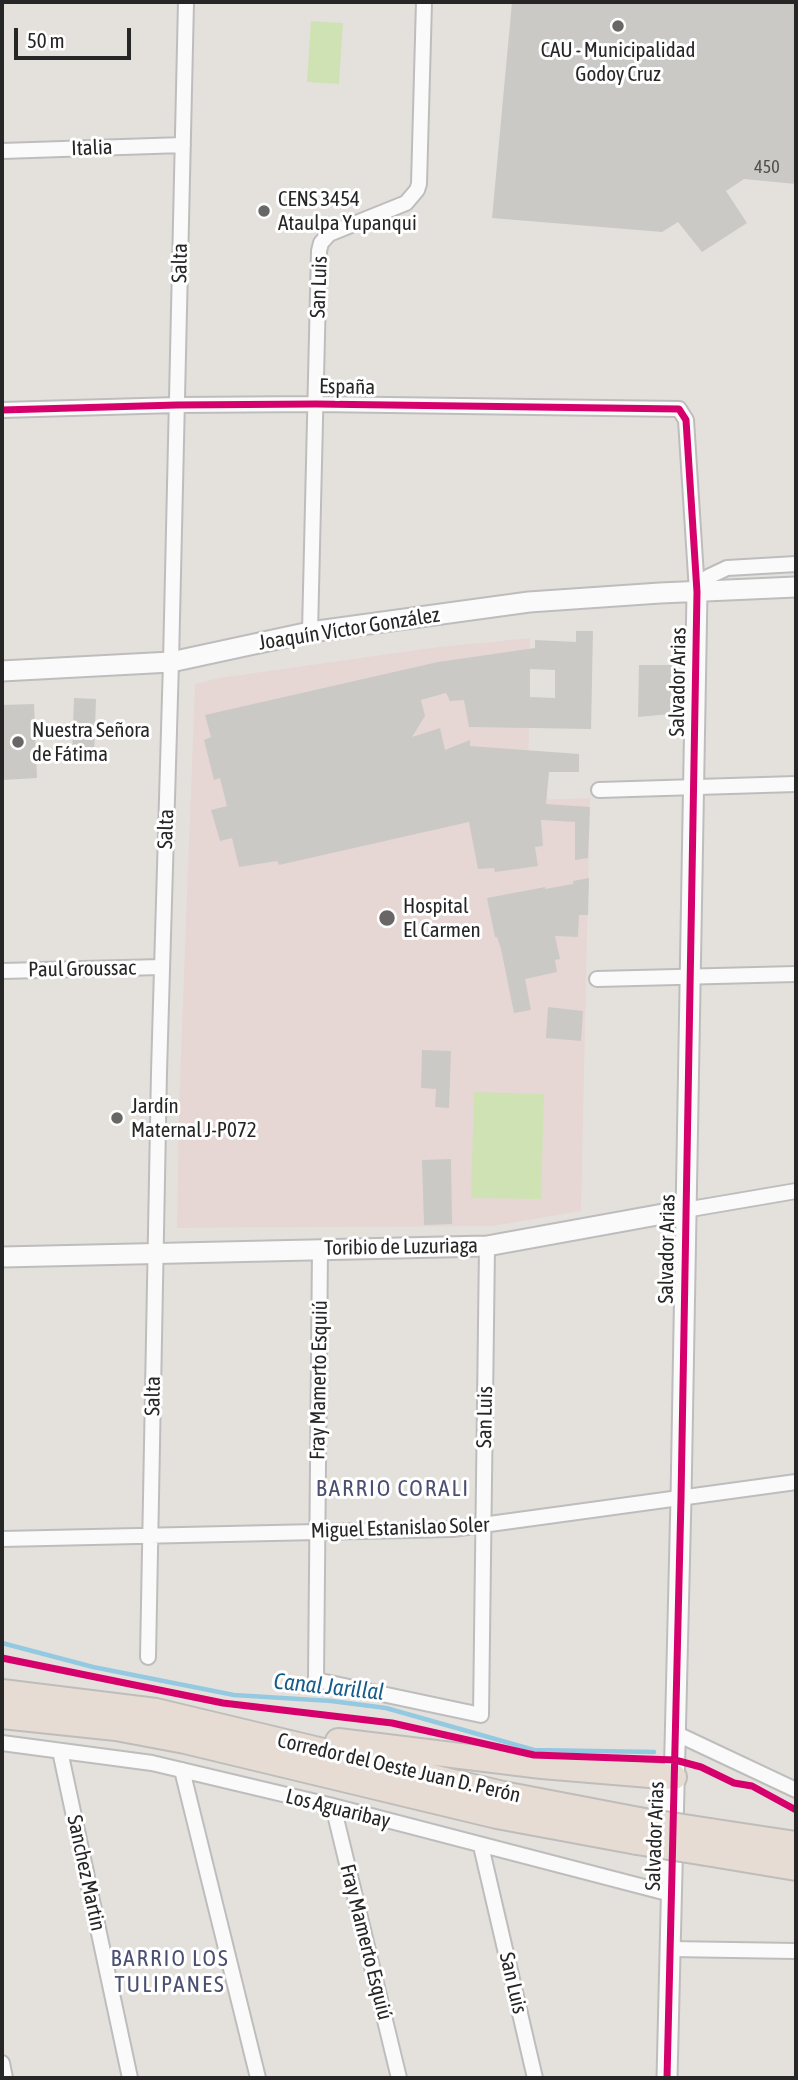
<!DOCTYPE html>
<html>
<head>
<meta charset="utf-8">
<style>
  body { margin:0 }
  #map { position:relative; width:798px; height:2080px; overflow:hidden; background:#e4e1dc; font-family:"Asap Condensed",sans-serif }
  canvas { display:block }
  .frame { position:absolute; inset:0; border:4px solid #262626; pointer-events:none }
  .scale { position:absolute; left:14px; top:28px; width:117px; height:32px; box-sizing:border-box; border:4px solid #262626; border-top:0; padding-left:9px; font-size:21px; line-height:24px; white-space:nowrap; color:#262626; -webkit-text-stroke:5px #fff; paint-order:stroke }
</style>
</head>
<body>
<div id="map">
<canvas width="798" height="2080"></canvas>
<div class="frame"></div>
<div class="scale">50 m</div>
</div>
<script>
const ctx = document.querySelector('canvas').getContext('2d');
ctx.lineJoin = 'round';
function fill(path, color) { ctx.fillStyle = color; ctx.fill(path, 'evenodd'); }
const poly = rows => new Path2D(rows.map(r => 'M' + r).join(''));
function stroke(path, color, width, dash) { ctx.strokeStyle = color; ctx.lineWidth = width; ctx.lineCap = dash ? 'butt' : 'round'; ctx.setLineDash(dash || []); ctx.stroke(path); }
function write(font, color, halo, rows, align = 'center') {
  ctx.font = font + ' "Asap Condensed",sans-serif'; ctx.lineWidth = 6; ctx.setLineDash([]); ctx.textBaseline = 'middle'; ctx.strokeStyle = halo; ctx.fillStyle = color; for (const [text, x, y, turn = 0] of rows) {
    ctx.save(); ctx.translate(x, y); ctx.rotate((+turn || 0) * Math.PI / 180); ctx.textAlign = isNaN(turn) ? turn : align; if (halo) ctx.strokeText(text, 0, 0); ctx.fillText(text, 0, 0); ctx.restore();
  }
}
fill(poly([
  [530,638,528,800,590,798,581,1211,493,1226,177,1228,179,1106,195,684,219,678,438,647]
]), '#e6d7d5');
fill(poly([
  [311,21,343,23,339,84,307,82],
  [474,1092,544,1094,541,1199,471,1198]
]), '#cfe2b4');
stroke(poly([
  [2,1643,93,1667,234,1695,331,1701,386,1708,534,1750,654,1752]
]), '#94c9e2', 4.5);
fill(poly([
  [512,2,796,2,796,184,744,179,726,191,747,223,702,252,678,222,662,232,492,218],
  [576,631,593,631,591,729,469,727,464,700,450,701,446,693,421,700,425,716,412,737,440,728,445,750,470,740,470,746,579,754,579,772,549,772,546,804,590,807,588,858,575,860,575,822,541,820,543,846,535,847,538,866,495,872,494,868,478,869,469,822,279,865,277,861,239,867,232,838,220,841,211,810,227,806,220,778,214,780,204,740,211,737,205,715,438,662,535,648,535,640,576,642],
  [530,669,555,670,555,698,530,697],
  [639,665,672,665,670,714,638,717],
  [74,698,96,699,94,758,72,757],
  [34,704,37,778,2,780,2,705],
  [589,878,588,915,579,915,578,937,555,936,560,959,555,960,557,972,525,979,531,1010,514,1013,501,949,497,937,495,937,487,898,545,887,545,889,573,884,573,881],
  [548,1007,583,1011,581,1041,546,1038],
  [422,1050,451,1051,449,1108,435,1107,436,1089,421,1088],
  [451,1159,452,1224,424,1225,422,1160]
]), '#cbc9c6');
const street = poly([
  [2,151,183,145],
  [2,410,177,405,316,404,679,409,686,420,697,592],
  [697,592,708,577,727,568,796,564],
  [310,632,319,251,321,243,329,234,406,203,417,190,419,184,424,2],
  [599,790,796,784],
  [2,971,162,967],
  [597,979,796,974],
  [685,1210,796,1191],
  [320,1249,316,1680,481,1715,487,1246],
  [2,1539,453,1529,796,1482],
  [148,1657,159,1072,171,662,186,2],
  [675,1733,796,1790],
  [2,1743,152,1763,333,1806,671,1894],
  [60,1751,130,2078],
  [182,1770,258,2078],
  [333,1806,399,2078],
  [481,1846,535,2078],
  [670,1949,796,1951],
  [2,2063,5,2078]
]);
const secondary = poly([
  [2,671,171,662,310,632,529,602,660,593,796,587],
  [2,1257,487,1246,685,1210],
  [667,2078,681,1498,697,592]
]);
const highway = poly([
  [2,1692,156,1711,503,1794,639,1820],
  [2,1716,116,1728,185,1741,497,1816,637,1842],
  [338,1741,542,1766,674,1777],
  [710,1831,796,1844],
  [706,1853,796,1868]
]);
stroke(street, '#bebdbd', 18);
stroke(secondary, '#bebdbd', 23);
stroke(highway, '#bebdbb', 28);
stroke(street, '#fbfafa', 14);
stroke(secondary, '#fbfafa', 19);
stroke(highway, '#e6dcd3', 24);
const highwayBridge = poly([
  [639,1820,710,1831],
  [637,1842,706,1853]
]);
stroke(highwayBridge, '#bebdbb', 28, []);
stroke(highwayBridge, '#e6dcd3', 24);
stroke(poly([
  [2,410,177,405,316,404,679,409,686,420,697,592,681,1498,667,2078],
  [2,1658,223,1703,392,1723,534,1755,675,1760,701,1767,734,1783,752,1786,796,1810]
]), '#d6006c', 7);
for (const [x, y, r, color] of [
  [618,26,7,"#686766"],
  [264,211,7,"#686766"],
  [18,742,7,"#686766"],
  [387,918,9,"#686766"],
  [117,1118,7,"#686766"]
]) { const dot = new Path2D(); dot.arc(x, y, r, 0, 2 * Math.PI); ctx.fillStyle = color; ctx.fill(dot); stroke(dot, '#fff', 2.5); }
write('18px', '#50504f', null, [
  ["450",767,167]
]);
write('21px', '#262626', '#fff', [
  ["CAU - Municipalidad",618,50,"center"],
  ["Godoy Cruz",618,74,"center"],
  ["CENS 3454",278,199],
  ["Ataulpa Yupanqui",278,223],
  ["Nuestra Señora",32,730],
  ["de Fátima",32,754],
  ["Hospital",403,906],
  ["El Carmen",403,930],
  ["Jardín",131,1106],
  ["Maternal J-P072",131,1130]
], 'left');
write('21px', '#262626', '#fff', [
  ["Italia",92,148,-2],
  ["Salta",180,263,-89],
  ["San Luis",319,287,-88],
  ["España",347,387,1],
  ["Joaquín Víctor González",349,629,-9],
  ["Salvador Arias",678,682,-89],
  ["Salta",166,829,-88],
  ["Paul Groussac",82,969,-1],
  ["Toribio de Luzuriaga",401,1247,-1],
  ["Salvador Arias",667,1249,-89],
  ["Fray Mamerto Esquiú",319,1380,-89],
  ["Salta",153,1396,-89],
  ["San Luis",485,1417,-89],
  ["Miguel Estanislao Soler",400,1528,-2],
  ["Corredor del Oeste Juan D. Perón",399,1768,13],
  ["Los Aguaribay",338,1809,14],
  ["Salvador Arias",655,1836,-88],
  ["Sanchez Martin",86,1873,78],
  ["Fray Mamerto Esquiú",366,1942,76],
  ["San Luis",513,1983,77]
]);
ctx.letterSpacing = '2px';
write('23px', '#4b5073', '#fff', [
  ["BARRIO CORALI",393,1489],
  ["BARRIO LOS",170,1959],
  ["TULIPANES",170,1985]
]);
ctx.letterSpacing = '0px';
write('italic 23px', '#165c8b', '#fff', [
  ["Canal Jarillal",329,1687,6]
]);
</script>
</body>
</html>
